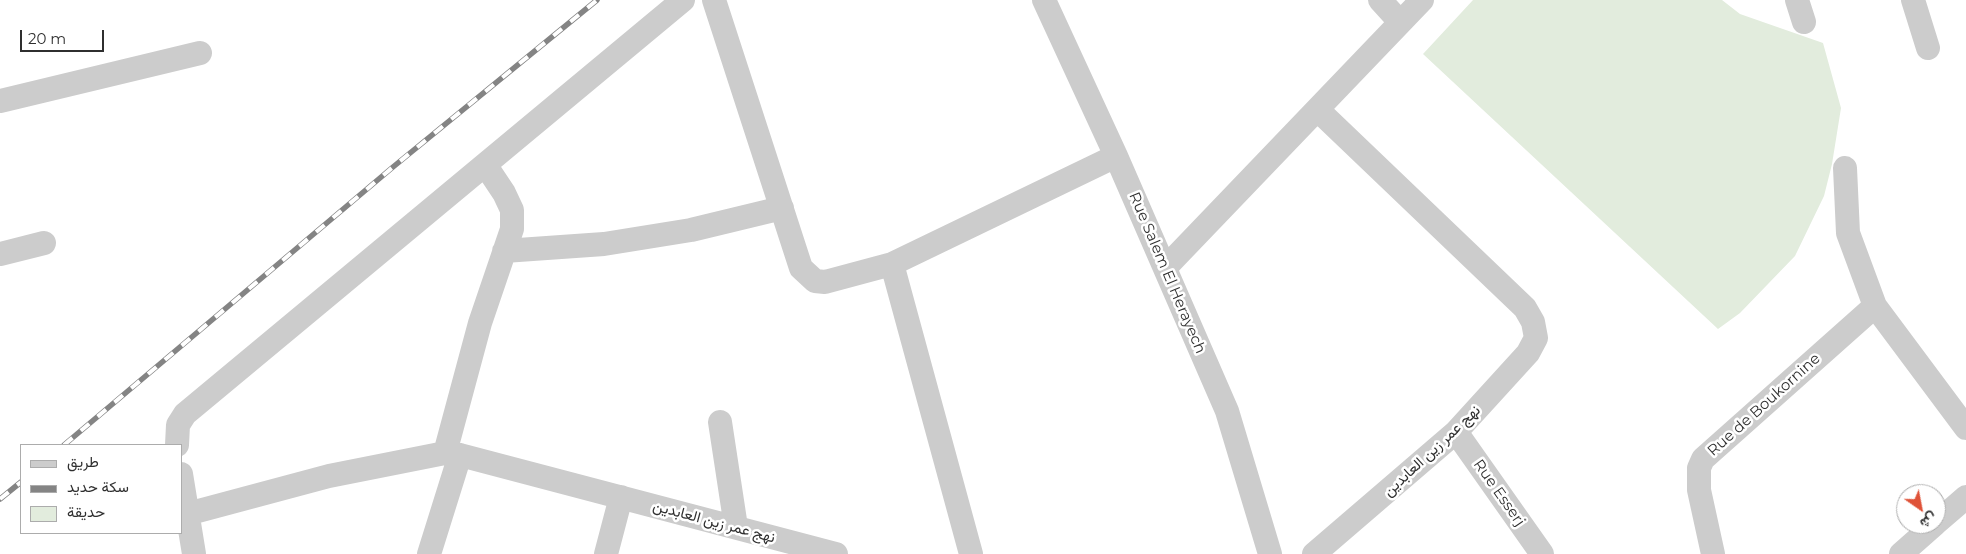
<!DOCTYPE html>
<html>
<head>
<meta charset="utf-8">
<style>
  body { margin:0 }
  #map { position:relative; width:1966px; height:554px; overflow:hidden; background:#fff; font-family:Montserrat,Vazirmatn,sans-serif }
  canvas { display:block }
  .legend { position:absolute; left:20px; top:444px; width:162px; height:90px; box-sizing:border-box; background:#fff; border:1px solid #acacac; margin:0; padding:6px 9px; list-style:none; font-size:15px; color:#2f2f2f }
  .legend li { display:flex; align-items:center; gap:10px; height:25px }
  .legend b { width:25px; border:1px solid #acacac }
  .north { position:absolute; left:1896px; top:484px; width:50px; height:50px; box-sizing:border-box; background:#fff; border:1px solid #acacac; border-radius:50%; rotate:147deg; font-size:14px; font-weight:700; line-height:20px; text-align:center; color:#2f2f2f }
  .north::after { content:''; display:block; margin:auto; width:18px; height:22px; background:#df5238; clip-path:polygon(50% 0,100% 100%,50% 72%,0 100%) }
  .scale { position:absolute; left:20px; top:30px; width:84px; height:22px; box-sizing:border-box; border:2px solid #2f2f2f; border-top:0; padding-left:6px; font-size:15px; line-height:18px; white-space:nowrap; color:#2f2f2f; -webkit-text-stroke:4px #fff; paint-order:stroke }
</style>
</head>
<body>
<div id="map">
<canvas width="1966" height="554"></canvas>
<ul class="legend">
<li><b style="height:6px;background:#ccc"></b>طريق</li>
<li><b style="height:6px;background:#848484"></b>سكة حديد</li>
<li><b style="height:14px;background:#e2ecdd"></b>حديقة</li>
</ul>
<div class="north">ش</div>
<div class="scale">20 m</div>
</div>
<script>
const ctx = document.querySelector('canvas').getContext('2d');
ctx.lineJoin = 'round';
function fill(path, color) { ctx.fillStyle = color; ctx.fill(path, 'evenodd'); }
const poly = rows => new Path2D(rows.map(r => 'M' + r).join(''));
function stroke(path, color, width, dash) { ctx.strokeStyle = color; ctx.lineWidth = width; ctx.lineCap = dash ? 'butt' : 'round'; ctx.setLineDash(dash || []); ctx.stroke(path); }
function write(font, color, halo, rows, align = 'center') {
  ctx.font = font + ' Montserrat,Vazirmatn,sans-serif'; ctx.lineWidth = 5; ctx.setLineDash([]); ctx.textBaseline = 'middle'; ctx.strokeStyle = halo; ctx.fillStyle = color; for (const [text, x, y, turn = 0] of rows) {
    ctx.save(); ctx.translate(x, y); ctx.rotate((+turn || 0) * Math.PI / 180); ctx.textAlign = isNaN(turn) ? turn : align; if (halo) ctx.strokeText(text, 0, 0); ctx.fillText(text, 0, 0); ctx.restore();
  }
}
fill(poly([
  [1473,0,1722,0,1740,14,1823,43,1841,108,1832,164,1824,196,1795,256,1740,313,1718,329,1423,54]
]), '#e2ecdd');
stroke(poly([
  [714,0,801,268,815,281,825,282,892,264],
  [1044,0,1116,156,1227,411,1270,554],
  [1380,0,1400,22],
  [1797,0,1804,22],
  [1913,0,1928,48],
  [0,101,200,53],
  [1845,168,1848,233,1875,306,1966,428],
  [504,251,604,244,691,230,782,208],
  [0,254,44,243],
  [1165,268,1422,0],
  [720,422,736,527],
  [1456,432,1542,554],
  [177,445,178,425,185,414,683,0],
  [445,453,480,323,512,229,512,210,504,193,486,166],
  [181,474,194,554],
  [187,514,329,476,445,453,460,455,836,554],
  [1936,523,1966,497],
  [429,554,460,455],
  [606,554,621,497],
  [971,554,892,264,1116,156],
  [1314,554,1456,432,1528,353,1536,338,1533,322,1525,308,1319,111],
  [1713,554,1699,490,1699,468,1703,459,1875,306],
  [1901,554,1935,524]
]), '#ccc', 24);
const rail = poly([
  [64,445,393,167,597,0],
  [0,499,21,482]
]);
stroke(rail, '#848484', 5.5);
stroke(rail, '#fff', 4, [11]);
write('15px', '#2f2f2f', '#fff', [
  ["Rue Salem El Herayech",1167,273,67],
  ["Rue de Boukornine",1764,405,-42],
  ["نهج عمر زين العابدين",1432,451,-43],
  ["Rue Esserj",1499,493,55],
  ["نهج عمر زين العابدين",714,522,15]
]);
</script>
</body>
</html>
